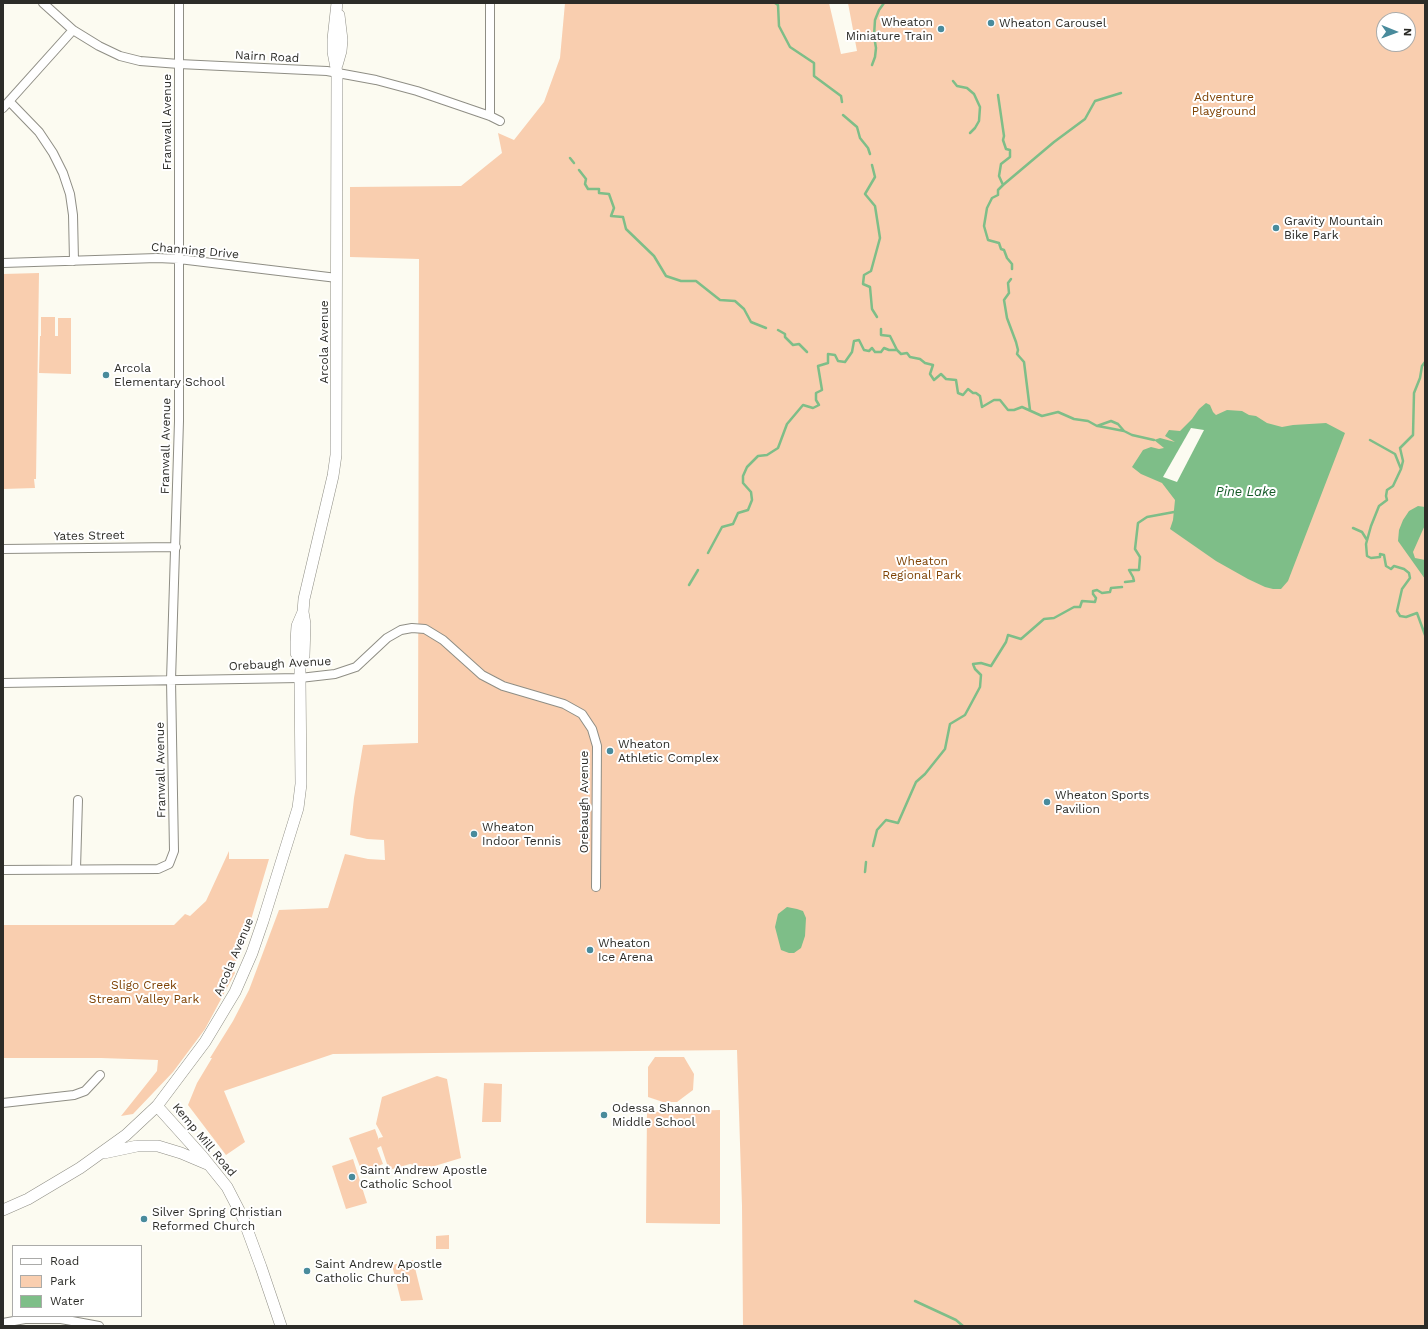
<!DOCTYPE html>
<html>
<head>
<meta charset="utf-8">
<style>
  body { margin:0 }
  #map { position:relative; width:1428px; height:1329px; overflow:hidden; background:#fcfbf1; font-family:"Work Sans",sans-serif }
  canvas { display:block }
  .frame { position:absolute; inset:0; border:4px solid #2c2c28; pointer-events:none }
  .legend { position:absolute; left:12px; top:1245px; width:130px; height:72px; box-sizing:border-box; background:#fff; border:1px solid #ababa9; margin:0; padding:5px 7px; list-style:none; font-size:12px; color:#2c2c28 }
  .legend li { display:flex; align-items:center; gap:8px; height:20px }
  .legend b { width:20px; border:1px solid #ababa9 }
  .north { position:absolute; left:1376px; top:12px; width:40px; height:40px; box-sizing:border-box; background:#fff; border:1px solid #ababa9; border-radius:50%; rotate:91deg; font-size:11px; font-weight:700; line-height:16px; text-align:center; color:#2c2c28 }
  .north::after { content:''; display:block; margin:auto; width:14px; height:18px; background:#498b9c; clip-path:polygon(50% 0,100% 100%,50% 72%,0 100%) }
</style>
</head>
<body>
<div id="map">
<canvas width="1428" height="1329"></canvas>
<div class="frame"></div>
<ul class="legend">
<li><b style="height:5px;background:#fff"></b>Road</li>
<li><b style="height:11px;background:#f9ceaf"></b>Park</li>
<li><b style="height:11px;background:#7ebe88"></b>Water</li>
</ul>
<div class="north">N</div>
</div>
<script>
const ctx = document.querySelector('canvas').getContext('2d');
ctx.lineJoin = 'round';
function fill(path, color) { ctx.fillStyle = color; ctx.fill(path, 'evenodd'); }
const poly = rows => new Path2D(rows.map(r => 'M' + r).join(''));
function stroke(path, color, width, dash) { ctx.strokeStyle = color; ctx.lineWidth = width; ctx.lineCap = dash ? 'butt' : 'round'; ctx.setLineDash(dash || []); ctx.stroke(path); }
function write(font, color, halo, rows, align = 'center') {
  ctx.font = font + ' "Work Sans",sans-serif'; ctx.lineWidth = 4; ctx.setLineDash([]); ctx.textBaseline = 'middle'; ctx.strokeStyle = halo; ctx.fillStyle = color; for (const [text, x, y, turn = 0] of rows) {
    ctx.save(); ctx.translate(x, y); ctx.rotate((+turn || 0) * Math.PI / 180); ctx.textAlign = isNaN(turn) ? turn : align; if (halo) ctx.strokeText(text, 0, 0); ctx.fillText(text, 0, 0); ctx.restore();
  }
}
fill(poly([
  [565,3,829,3,841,54,857,51,848,3,1425,3,1425,1326,743,1326,742,1206,737,1050,333,1054,224,1091,245,1142,226,1155,188,1105,197,1083,212,1058,210,1058,233,1021,249,990,279,910,328,908,345,854,368,859,385,860,384,840,367,839,350,835,354,798,363,745,418,743,419,259,350,257,350,187,461,186,502,153,498,133,514,140,544,102,560,58],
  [1384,20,1408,20,1408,44,1384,44],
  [39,273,36,479,34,479,35,488,3,489,3,274],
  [41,317,55,317,55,336,58,336,58,318,71,318,71,374,39,373,40,336,41,336],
  [229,851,229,859,269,859,245,940,233,969,235,973,205,1029,173,1072,133,1114,121,1116,157,1071,158,1060,101,1058,3,1058,3,925,174,925,185,914,190,916,206,901],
  [655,1057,684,1057,694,1074,693,1090,677,1102,663,1102,648,1097,648,1067],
  [437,1076,447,1079,461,1158,428,1168,410,1164,389,1170,381,1146,377,1148,383,1164,362,1172,349,1138,375,1129,379,1140,379,1138,383,1137,376,1124,382,1097],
  [484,1083,502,1084,501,1122,482,1122],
  [720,1110,720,1224,646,1223,647,1112],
  [353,1159,367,1203,346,1209,332,1166],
  [449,1235,449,1249,436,1249,436,1236],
  [413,1260,423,1300,401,1301,392,1265]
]), '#f9ceaf');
fill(poly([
  [1206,403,1210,405,1213,412,1216,415,1227,410,1242,411,1249,415,1256,416,1267,423,1282,427,1293,425,1326,423,1345,433,1288,581,1281,589,1273,589,1265,587,1248,579,1216,561,1170,529,1173,520,1175,500,1162,483,1141,474,1132,467,1143,450,1151,447,1159,449,1164,448,1154,440,1160,438,1175,442,1165,436,1169,430,1180,431,1192,419,1199,409],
  [1418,506,1425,507,1425,525,1413,552,1415,558,1425,560,1425,579,1398,541,1399,530,1403,520,1409,511],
  [787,907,797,909,803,911,806,918,805,936,801,948,794,953,789,953,781,950,775,927,778,914]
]), '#7ebe88');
fill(poly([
  [1191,428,1204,430,1177,482,1163,477]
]), '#fcfbf1');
stroke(poly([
  [775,3,778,5,779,26,790,47,814,63,814,76,841,96,842,102],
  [872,65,875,57,876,48,874,36,875,20,879,10,884,3],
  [953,81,957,86,967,88,974,94,980,107,979,121,975,128,970,133],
  [998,95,1004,136,1003,140,1006,149,1010,150,1010,157,1001,164,999,176,1003,185,998,190,998,195,992,198,987,208,984,226,988,240,999,243,1001,249,1004,250,1007,258,1012,264,1012,269],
  [843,115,857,127,860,138,868,148,870,154],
  [570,158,574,163],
  [872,165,875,177,865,194,875,206,880,238,871,271,864,275,863,284,870,287,872,309,877,317],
  [579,170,586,179,585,184,588,189,599,189,599,193,609,194,614,208,611,216,623,217,626,229,654,256,666,276,681,281,696,281,720,300,735,301,744,309,751,322,766,328],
  [1003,185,1054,142,1085,119,1095,101,1121,93],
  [1011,279,1008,283,1009,293,1004,300,1007,318,1016,342,1018,350,1017,354,1024,362,1030,410],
  [881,329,881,335,890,336,897,350],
  [778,330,785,334,785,337,793,345,799,344,807,352],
  [1425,362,1422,366,1420,378,1414,393,1413,435,1400,448,1403,461,1401,469,1393,486,1387,490,1386,496,1387,500,1379,506,1371,526,1366,544,1367,556,1371,558,1380,557,1380,554,1384,555,1386,566,1391,569,1394,566,1404,569,1409,573,1410,578,1402,589,1397,611,1400,616,1406,617,1417,613,1425,635],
  [1098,426,1124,431],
  [1370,440,1395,454,1401,469],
  [1353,528,1362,532,1367,540],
  [708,553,722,527,733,524,738,513,748,510,752,500,751,492,743,483,743,476,747,467,758,456,767,455,778,448,787,424,803,405,813,408,819,405,816,400,816,393,822,390,818,366,828,363,828,354,835,355,838,361,845,362,852,352,854,341,859,340,864,350,869,351,872,348,875,352,881,352,884,348,889,350,897,350,901,354,907,353,910,357,920,359,925,363,933,365,930,374,934,380,941,374,946,379,956,380,958,393,963,395,968,389,973,393,976,393,980,396,982,407,994,400,1000,400,1008,410,1014,410,1022,407,1042,416,1058,412,1074,419,1088,421,1097,426,1111,421,1118,424,1124,431,1132,435,1154,440],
  [1125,582,1134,581,1133,577,1129,570,1139,570,1140,557,1135,549,1138,523,1147,517,1174,512],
  [689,585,698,570],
  [873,846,877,830,886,820,898,823,916,782,925,774,945,749,950,724,965,715,980,687,981,675,975,669,973,664,981,663,991,666,1006,642,1008,635,1021,639,1044,619,1054,618,1074,607,1080,607,1082,601,1095,602,1096,598,1093,594,1093,591,1097,590,1102,593,1110,592,1111,588,1122,587],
  [865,872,866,862],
  [915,1301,956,1320,963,1326]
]), '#7ebe88', 2.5);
const street = poly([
  [43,3,73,30,99,46,120,56,140,61,179,64,327,71,376,80,417,91,490,116,500,121],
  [490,3,490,116],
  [9,101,39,132,53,153,63,173,70,194,73,215,74,261],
  [3,108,73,30],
  [3,263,157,258,179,259,337,278],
  [3,549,176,547],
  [3,683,300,678,335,674,356,667,387,638,401,630,412,628,425,629,443,640,482,675,503,686,564,704,582,714,592,729,597,746,596,887],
  [76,869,78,800],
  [3,870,158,869,169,864,174,851,171,680,179,421,179,3],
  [3,1103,74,1095,85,1091,100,1075],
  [3,1323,25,1319,61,1319,99,1326]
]);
const secondary = poly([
  [337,65,341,51,342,40,339,15],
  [300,662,304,656,305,624,303,612,304,599,333,476,336,455,337,73,333,52,333,39,337,3],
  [157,1106,202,1156,227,1187,243,1218,261,1267,281,1326],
  [104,1153,137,1146,158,1146,181,1153,207,1164],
  [3,1210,28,1199,80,1168,126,1135,157,1106,205,1042,235,992,252,953,263,921,298,808,301,784,300,678,300,662,296,653,296,641,297,626,303,612]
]);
stroke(street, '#8f8e85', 10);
stroke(secondary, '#8f8e85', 12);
stroke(street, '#fff', 8);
stroke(secondary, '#fff', 11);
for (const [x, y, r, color] of [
  [991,23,4,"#498b9c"],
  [941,29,4,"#498b9c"],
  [1276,228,4,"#498b9c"],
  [106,375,4,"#498b9c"],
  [610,751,4,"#498b9c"],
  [1047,802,4,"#498b9c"],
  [474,834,4,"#498b9c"],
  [590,950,4,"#498b9c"],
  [604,1115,4,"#498b9c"],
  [352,1177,4,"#498b9c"],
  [144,1219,4,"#498b9c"],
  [307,1271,4,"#498b9c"]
]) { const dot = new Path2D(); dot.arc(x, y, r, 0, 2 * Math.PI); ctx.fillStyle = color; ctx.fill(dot); stroke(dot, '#fff', 1.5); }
write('12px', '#2c2c28', '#fff', [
  ["Wheaton",933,22,"right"],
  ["Miniature Train",933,36,"right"],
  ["Wheaton Carousel",999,23],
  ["Gravity Mountain",1284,221],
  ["Bike Park",1284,235],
  ["Arcola",114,368],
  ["Elementary School",114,382],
  ["Wheaton",618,744],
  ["Athletic Complex",618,758],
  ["Wheaton Sports",1055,795],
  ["Pavilion",1055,809],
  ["Wheaton",482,827],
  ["Indoor Tennis",482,841],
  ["Wheaton",598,943],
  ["Ice Arena",598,957],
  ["Odessa Shannon",612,1108],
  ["Middle School",612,1122],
  ["Saint Andrew Apostle",360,1170],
  ["Catholic School",360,1184],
  ["Silver Spring Christian",152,1212],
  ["Reformed Church",152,1226],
  ["Saint Andrew Apostle",315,1264],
  ["Catholic Church",315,1278]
], 'left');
write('12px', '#2c2c28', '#fff', [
  ["Nairn Road",267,57,3],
  ["Franwall Avenue",167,122,-90],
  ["Channing Drive",195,251,5],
  ["Arcola Avenue",324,342,-90],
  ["Franwall Avenue",166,446,-89],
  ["Yates Street",89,536,-1],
  ["Orebaugh Avenue",280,664,-3],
  ["Franwall Avenue",161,770,-91],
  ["Orebaugh Avenue",584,802,-90],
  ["Arcola Avenue",234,957,-67],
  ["Kemp Mill Road",204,1140,50]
]);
write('12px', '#7e4204', '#fff', [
  ["Adventure",1224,97],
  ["Playground",1224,111],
  ["Wheaton",922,561],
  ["Regional Park",922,575],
  ["Sligo Creek",144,985],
  ["Stream Valley Park",144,999]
]);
write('italic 13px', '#155a28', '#fff', [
  ["Pine Lake",1246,492]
]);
</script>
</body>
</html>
